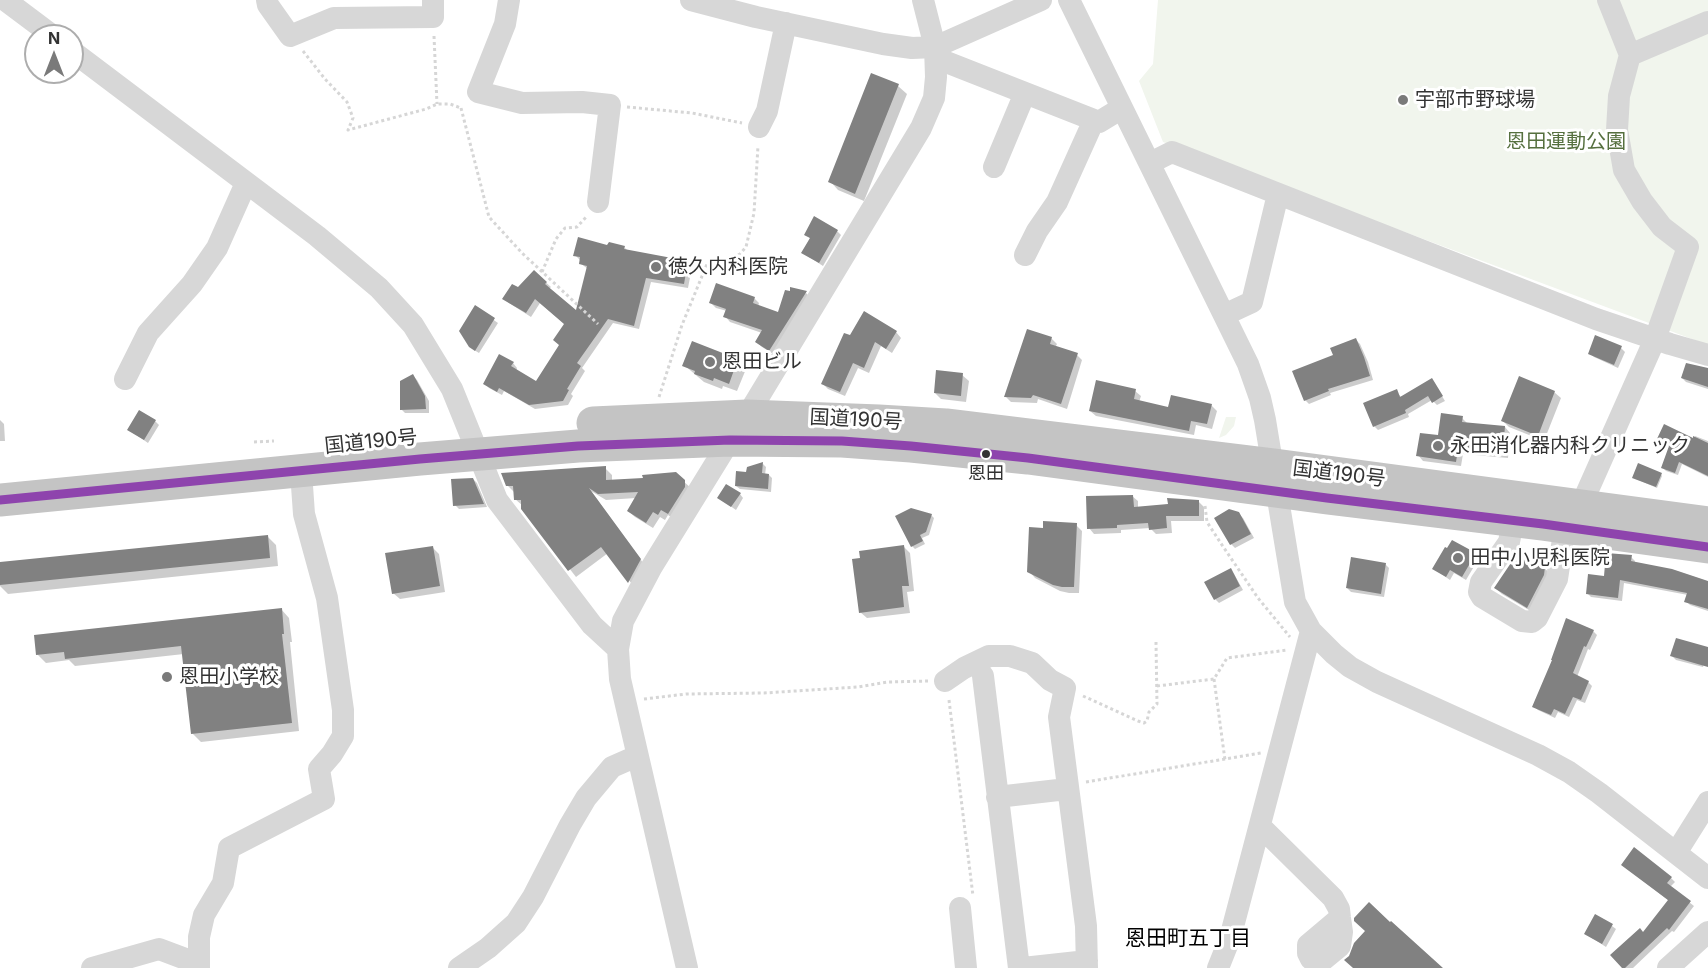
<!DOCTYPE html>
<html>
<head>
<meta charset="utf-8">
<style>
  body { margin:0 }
  #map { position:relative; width:1708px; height:968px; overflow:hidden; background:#fff; font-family:Inter,sans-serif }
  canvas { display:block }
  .north { position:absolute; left:24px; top:24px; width:60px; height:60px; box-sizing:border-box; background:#fff; border:2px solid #adadad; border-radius:50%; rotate:0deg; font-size:16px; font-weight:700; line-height:24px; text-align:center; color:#333 }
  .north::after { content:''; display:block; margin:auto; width:21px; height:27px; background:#7a7a7a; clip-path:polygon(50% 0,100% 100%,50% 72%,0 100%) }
</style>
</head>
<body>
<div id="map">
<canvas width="1708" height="968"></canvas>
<div class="north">N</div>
</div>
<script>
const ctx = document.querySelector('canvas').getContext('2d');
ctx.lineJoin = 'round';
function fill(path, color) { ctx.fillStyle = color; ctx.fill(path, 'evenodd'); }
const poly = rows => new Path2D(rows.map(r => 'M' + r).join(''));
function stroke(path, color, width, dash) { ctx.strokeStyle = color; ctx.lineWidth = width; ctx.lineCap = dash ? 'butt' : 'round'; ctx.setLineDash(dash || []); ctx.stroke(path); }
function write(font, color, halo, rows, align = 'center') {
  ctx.font = font + ' Inter,"Noto Sans JP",sans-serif'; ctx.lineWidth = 6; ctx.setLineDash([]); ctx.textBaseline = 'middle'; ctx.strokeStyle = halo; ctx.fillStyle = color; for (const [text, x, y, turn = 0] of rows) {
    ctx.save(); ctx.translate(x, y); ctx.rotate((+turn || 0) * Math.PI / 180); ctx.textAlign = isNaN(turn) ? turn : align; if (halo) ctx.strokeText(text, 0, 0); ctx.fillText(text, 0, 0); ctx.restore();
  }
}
fill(poly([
  [1158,0,1708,0,1708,345,1163,142,1139,81,1153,64],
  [1226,417,1236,417,1234,426,1226,435,1219,438]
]), '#f1f5ed');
fill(poly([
  [872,75,898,86,907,94,864,201,838,190,830,181],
  [837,231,841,235,823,266,803,253,810,238,806,235],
  [608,246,624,247,629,252,687,262,692,267,688,288,651,282,639,329,613,323,582,368,585,371,571,394,573,396,568,405,535,409,504,391,502,395,489,388,485,384,513,363,517,368,516,371,537,383,560,346,566,325,540,303,531,317,509,303,504,299,518,289,534,272,551,287,549,289,577,312,588,269,580,263,580,260,575,255],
  [806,293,811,298,775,355,762,347,756,342,762,333,730,322,725,316,727,311,716,308,710,302,754,298,759,303,758,307,779,314],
  [475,307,498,323,479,353,474,350],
  [896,332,901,338,892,353,881,346,869,373,858,368,845,396,828,389,823,384,850,337],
  [1051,338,1057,344,1055,348,1077,355,1082,360,1067,409,1038,399,1037,403,1011,402,1006,397],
  [1356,340,1360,344,1368,362,1373,380,1330,393,1331,395,1309,404,1305,400,1335,356],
  [693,343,738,361,746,369,737,391,723,386,722,389,704,382,684,365],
  [1621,348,1625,352,1618,368,1594,357,1590,353],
  [1708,369,1708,389,1686,382,1682,378],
  [962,375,969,381,966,402,941,399,935,393],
  [413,376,417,380,429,401,429,413,405,413,401,409],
  [1432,380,1445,401,1437,405,1432,400,1408,414,1409,417,1378,430,1374,426,1396,391,1401,397],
  [1135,391,1141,396,1139,402,1170,408,1211,405,1217,411,1212,429,1196,425,1194,435,1096,416,1090,411],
  [1554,392,1561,398,1544,441,1509,427,1503,421],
  [1462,418,1468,424,1505,427,1510,433,1508,458,1463,454,1461,466,1423,461,1418,455],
  [0,420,4,424,5,441,0,441],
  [155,421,159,425,148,443,129,430],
  [1695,436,1708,441,1708,477,1682,464,1678,475,1666,471,1662,467,1670,448,1658,440,1693,440],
  [763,464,766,467,765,475,769,475,772,478,771,492,740,489,736,486,748,474],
  [605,468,612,475,612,481,644,479,675,474,691,488,675,520,668,515,665,520,660,517,653,528,635,517,628,511,636,498,606,500,591,491,646,567,635,588,608,553,576,577,523,509,523,506,515,499,515,493,507,485],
  [1661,474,1662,476,1657,488,1636,479],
  [473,479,477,483,487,507,459,509,455,505],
  [740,494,743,498,736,510,723,501],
  [1132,496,1138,501,1138,508,1198,501,1204,507,1204,521,1171,521,1172,533,1156,534,1150,528,1121,530,1121,533,1094,534,1089,528],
  [1238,513,1243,518,1254,538,1235,548,1231,544],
  [931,515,934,518,929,535,922,538,925,544,915,549,912,546],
  [1076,525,1082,531,1079,593,1069,593,1060,591,1035,578,1029,571,1044,529],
  [267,536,276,545,278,566,8,594,0,586,0,563],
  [1453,542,1475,555,1479,558,1466,580,1454,573,1450,580,1434,569],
  [432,547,439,554,445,592,400,599,393,593],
  [904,547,910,553,914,591,907,592,910,613,867,618,860,612],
  [1631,557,1635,561,1635,563,1708,582,1708,611,1690,605,1686,601,1688,595,1624,583,1622,601,1591,597,1587,593],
  [1385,564,1389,568,1384,597,1351,592,1347,588],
  [1544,568,1551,574,1534,613,1502,594,1495,588],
  [1230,570,1234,574,1243,590,1219,603,1215,599],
  [281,609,289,618,292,642,290,642,299,731,201,742,192,733,184,654,75,666,69,660,46,663,37,654],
  [1593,631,1597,635,1590,650,1588,649,1577,677,1588,682,1592,686,1585,703,1577,700,1569,717,1558,712,1555,718,1538,710,1534,706],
  [1708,651,1703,667,1676,660,1672,656],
  [1623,865,1671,878,1675,882,1670,887,1694,906,1674,932,1672,931,1633,968,1624,968,1644,934,1669,901],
  [1612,926,1616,929,1606,947,1586,934]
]), '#0003');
fill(poly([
  [871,73,899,84,855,194,828,182],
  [814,216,838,230,819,263,801,253,810,238,804,235],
  [578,237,607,245,609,242,625,246,624,249,688,261,684,284,646,278,634,326,608,319,577,363,581,366,567,389,569,390,563,401,529,405,499,388,497,392,483,384,499,354,514,362,511,366,536,381,559,345,553,340,564,324,535,299,526,313,502,299,512,284,518,287,534,270,547,282,545,284,576,310,587,266,579,264,580,257,573,256],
  [716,283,755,297,753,303,778,312,785,290,790,291,790,287,807,291,769,351,755,342,762,330,723,317,726,309,709,303],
  [475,305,495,318,475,351,469,347,459,331],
  [864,311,897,331,886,349,875,342,864,368,853,363,840,392,821,384,844,333,850,335],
  [1027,329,1052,337,1050,344,1078,353,1061,404,1033,395,1031,398,1004,397],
  [1595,335,1622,346,1614,365,1588,354],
  [1356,338,1364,357,1370,376,1328,389,1329,391,1304,401,1292,371,1333,355,1330,348],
  [692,341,738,359,729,384,714,378,713,381,694,374,695,371,682,366],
  [1686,363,1708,368,1708,387,1681,378],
  [936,370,963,373,961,396,934,393],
  [413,374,425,396,426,409,400,410,400,381],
  [1519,376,1555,391,1538,436,1501,421],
  [1432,378,1443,396,1432,403,1428,396,1405,410,1406,413,1373,427,1363,403,1397,389,1400,397],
  [1096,380,1136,389,1134,399,1168,407,1171,395,1212,404,1207,424,1191,421,1189,431,1089,411],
  [139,410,156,420,144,440,127,430],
  [1441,413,1463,416,1462,422,1505,426,1503,453,1458,449,1456,462,1416,456,1420,433,1438,435],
  [1664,424,1693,438,1693,436,1708,443,1708,476,1679,462,1675,473,1661,468,1669,446,1656,441],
  [763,462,762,473,769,474,768,489,735,486,736,471,746,472,747,467],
  [1638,463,1662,473,1656,487,1632,478],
  [606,466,606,480,643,478,642,475,676,472,685,480,685,487,668,514,661,510,658,515,653,512,646,523,627,511,638,492,598,494,589,488,641,559,628,583,601,547,568,571,521,509,521,500,514,500,513,486,506,486,501,473],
  [473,478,484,504,453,506,451,479],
  [726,484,741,493,731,507,717,498],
  [1133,495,1134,507,1168,504,1167,498,1199,500,1199,516,1166,516,1167,528,1149,530,1148,523,1117,525,1117,528,1087,529,1086,496],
  [911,508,932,514,926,532,920,535,923,541,911,547,895,516],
  [1229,509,1239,512,1251,534,1230,545,1214,518],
  [1043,521,1077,523,1074,587,1062,587,1053,585,1027,572,1029,527,1043,528],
  [268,535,270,558,0,585,0,562],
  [1452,540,1476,553,1462,577,1450,570,1446,577,1432,569,1445,547,1447,548],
  [904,545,909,586,902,586,904,607,859,613,852,559,860,558,859,551],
  [433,546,440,586,392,594,385,553],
  [1519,551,1545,567,1544,575,1527,608,1494,588],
  [1606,553,1632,555,1631,561,1672,569,1708,581,1708,609,1684,602,1687,593,1620,580,1618,598,1586,594,1588,574,1604,576],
  [1351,557,1386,563,1381,594,1346,588],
  [1231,568,1240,586,1214,600,1204,582],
  [282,608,284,634,282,634,292,723,191,734,181,646,65,659,64,652,36,655,34,635],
  [1566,618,1594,630,1586,647,1584,646,1573,673,1589,681,1581,700,1573,697,1565,714,1554,709,1551,715,1532,707,1552,660,1551,660],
  [1676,638,1708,647,1708,667,1670,656],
  [1634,847,1672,877,1667,883,1691,901,1669,930,1667,928,1625,968,1622,968,1610,955,1640,928,1643,932,1668,900,1621,865],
  [1369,902,1390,922,1391,921,1443,968,1353,968,1344,960,1349,956,1354,943,1365,931,1354,921,1354,918],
  [1595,914,1613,924,1602,944,1584,934]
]), '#818181');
stroke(poly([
  [434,36,437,104],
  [303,51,325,79,347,102,353,118,348,130,426,109,437,104,450,104,461,108],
  [627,107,692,113,742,123],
  [461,108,489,217,522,253,598,324],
  [542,272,556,239,565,228,577,227,587,216],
  [659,397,682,325,707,264,734,257,740,254,746,247,754,213,758,146],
  [254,442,274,441],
  [1205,506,1207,522,1222,545,1258,598,1290,637],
  [1214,679,1225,760],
  [1157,686,1214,679,1227,658,1287,650],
  [1083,696,1138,721,1144,723,1147,721,1149,712,1157,704,1156,642],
  [644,699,686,694,764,693,858,687,887,682,928,681],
  [949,700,973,896],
  [1086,782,1261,753]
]), '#d6d6d6', 3, [3, 3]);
stroke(poly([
  [5,0,53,36],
  [267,0,268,5,290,36,334,18,433,17,433,0],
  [509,0,505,24,478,92,522,103,582,102,610,105,598,202],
  [691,0,756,17,883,44,912,48,935,47,1041,0],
  [1069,0,1248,364,1260,398,1265,420,1295,602,1311,631,1334,654,1350,667,1377,682,1538,755,1569,772,1599,793,1708,878],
  [72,51,317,236,379,288,413,325,452,389,497,500,592,625,618,649],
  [1630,55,1708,22],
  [936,58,1099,122,1122,108],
  [759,127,767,111,786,23],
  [1150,163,1172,152,1596,319,1670,344,1708,355],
  [994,167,1025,93],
  [1025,255,1037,231,1057,202,1094,120],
  [1224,315,1252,302,1278,194],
  [125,379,148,333,192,284,217,248,246,183],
  [1513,521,1509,542,1481,582,1479,592,1482,597,1522,621,1532,622,1537,618,1557,579,1563,539,1571,528,1655,339,1688,247,1662,227,1642,201,1624,170,1617,130,1619,96,1630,55,1608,0],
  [983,676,1019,968],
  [945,681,964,668,989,656,1010,656,1032,663,1050,680,1065,688,1059,717,1086,926,1087,968],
  [997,797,1067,789],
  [1260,826,1333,898,1339,909,1340,918,1342,932,1340,946,1323,960,1316,961,1311,959,1308,953,1308,945,1340,918],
  [1676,853,1708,802],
  [960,908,966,968],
  [92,968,159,949,199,964],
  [199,968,199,937,204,915,223,883,229,848,324,799,319,769,332,754,343,736,343,710,327,598,304,514,301,472],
  [459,968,488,948,516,923,533,897,570,825,586,798,612,767,637,756],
  [687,968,620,679,618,649,623,621,651,568,730,440,747,416,921,128,934,98,936,77,935,47,923,0],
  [1023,968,1087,961],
  [1218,968,1230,938,1311,631],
  [1668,968,1708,932]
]), '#d7d7d7', 22);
stroke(poly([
  [593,423,747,416,879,421,946,425,1273,465,1708,523],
  [0,500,420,459,578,446,730,440,842,441,911,446,1028,458,1327,498,1543,524,1708,547]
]), '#c4c4c4', 33);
stroke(poly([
  [0,500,420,459,578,446,730,440,842,441,911,446,1028,458,1327,498,1543,524,1708,547]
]), '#8e44ad', 9);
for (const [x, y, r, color] of [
  [1403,100,6,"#7a7a7a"],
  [656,267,6,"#7a7a7a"],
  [710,362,6,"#7a7a7a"],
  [1438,446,6,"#7a7a7a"],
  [986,454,5,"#333"],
  [1458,558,6,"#7a7a7a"],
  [167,677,6,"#7a7a7a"]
]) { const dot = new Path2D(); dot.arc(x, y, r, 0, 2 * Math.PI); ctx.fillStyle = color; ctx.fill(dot); stroke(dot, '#fff', 2); }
write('18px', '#333', '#fff', [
  ["恩田",986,474]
]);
write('20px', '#333', '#fff', [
  ["宇部市野球場",1415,100],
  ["徳久内科医院",668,267],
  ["恩田ビル",722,362],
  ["永田消化器内科クリニック",1450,446],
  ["田中小児科医院",1470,558],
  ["恩田小学校",179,677]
], 'left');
write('20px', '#56703f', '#fff', [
  ["恩田運動公園",1566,142]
]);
write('20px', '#333', '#fff', [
  ["国道190号",856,420,3],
  ["国道190号",371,442,-6],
  ["国道190号",1339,474,7]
]);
write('21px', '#000', '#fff', [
  ["恩田町五丁目",1188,939]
]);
</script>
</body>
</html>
